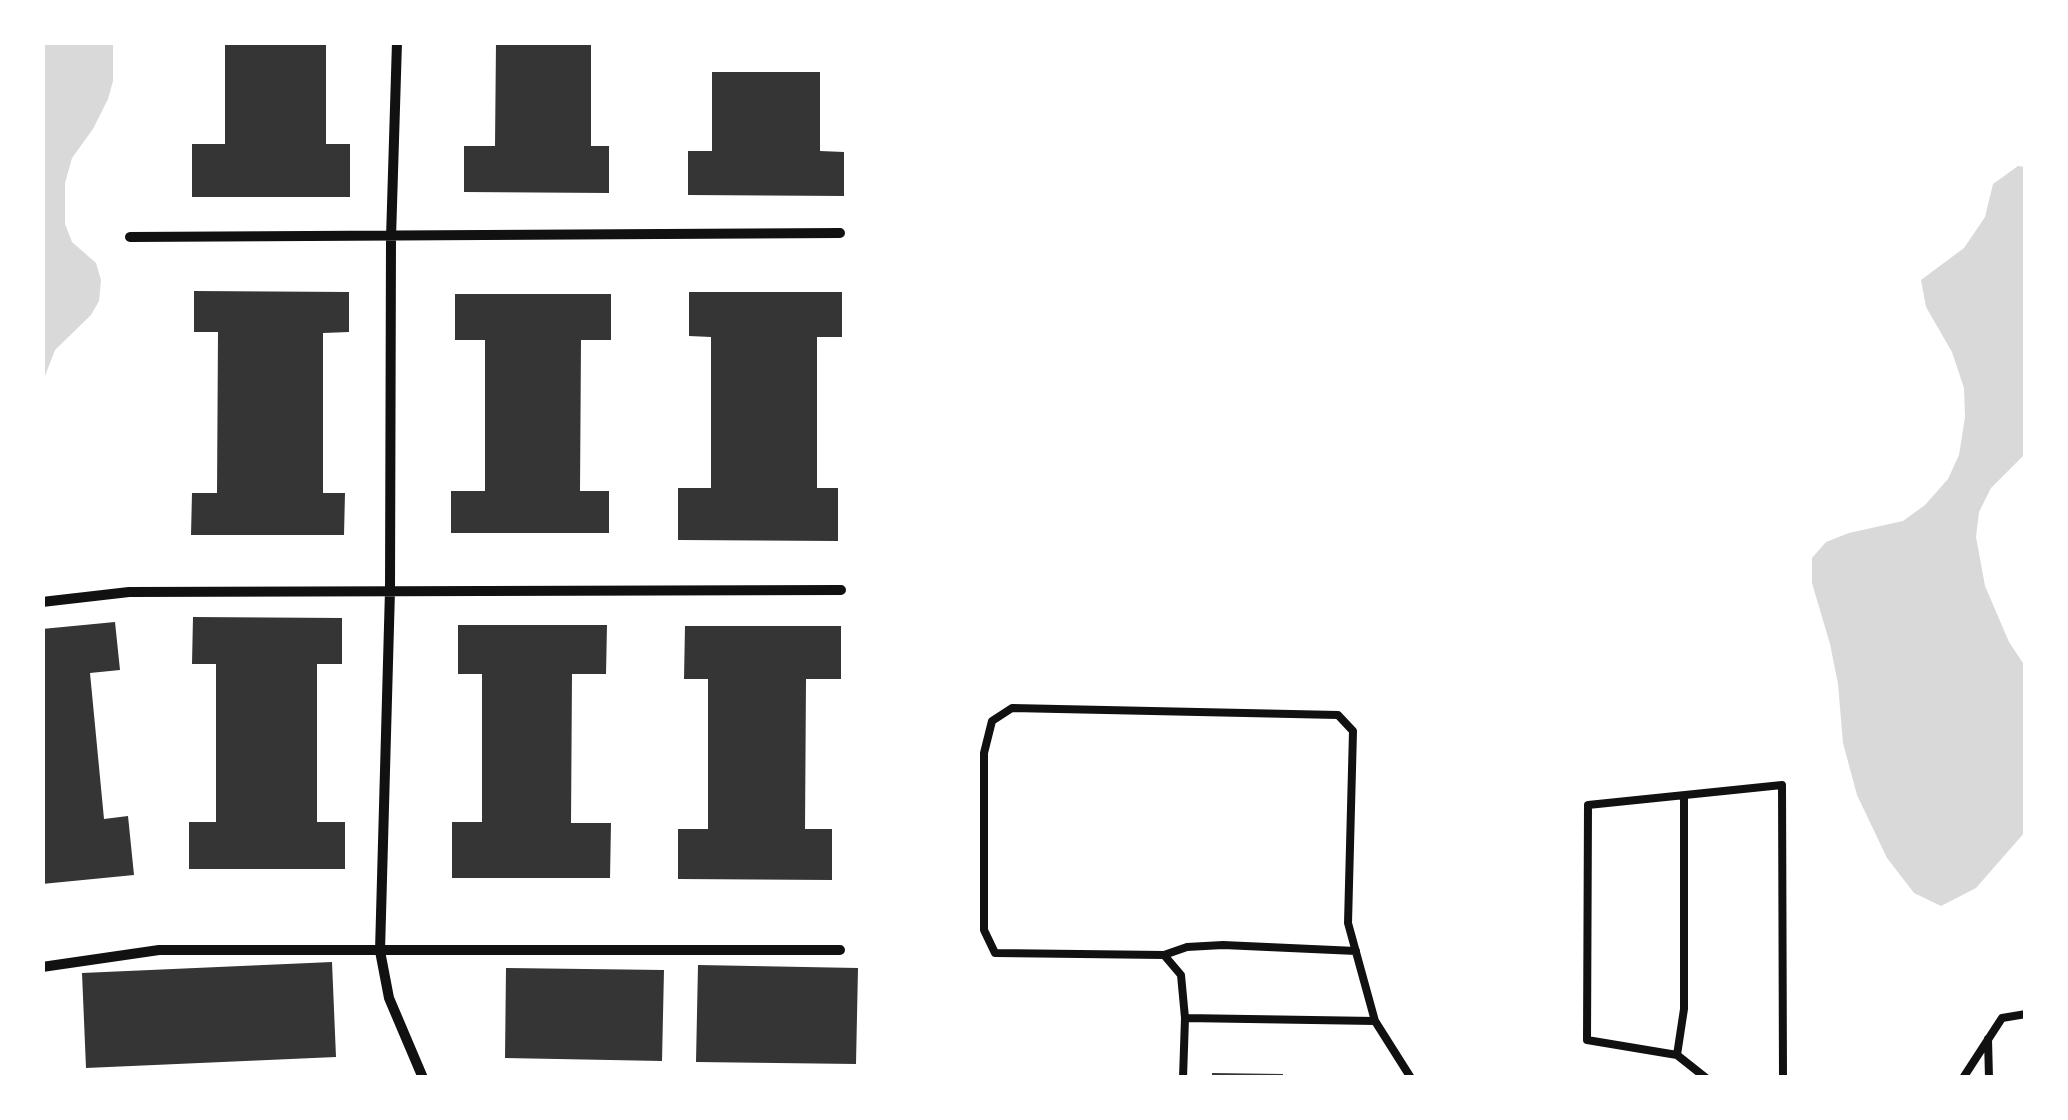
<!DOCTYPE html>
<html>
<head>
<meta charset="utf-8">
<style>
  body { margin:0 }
  #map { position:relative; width:2068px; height:1120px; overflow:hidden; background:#fff; font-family:Roboto,sans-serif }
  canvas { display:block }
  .frame { position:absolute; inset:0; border:45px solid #fff; pointer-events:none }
</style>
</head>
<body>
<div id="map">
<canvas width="2068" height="1120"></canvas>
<div class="frame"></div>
</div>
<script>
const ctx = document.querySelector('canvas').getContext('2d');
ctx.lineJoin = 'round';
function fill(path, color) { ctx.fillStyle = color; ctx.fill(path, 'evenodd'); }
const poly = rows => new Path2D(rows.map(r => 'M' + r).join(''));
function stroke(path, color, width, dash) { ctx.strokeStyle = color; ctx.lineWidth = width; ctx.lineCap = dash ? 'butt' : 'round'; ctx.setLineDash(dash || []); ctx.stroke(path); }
fill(poly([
  [43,42,113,43,113,81,108,99,93,129,72,158,65,183,65,224,72,242,96,263,101,280,99,301,91,315,55,350,43,381],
  [2018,166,2026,167,2025,454,1991,488,1979,512,1976,537,1985,586,2009,642,2025,666,2025,832,1976,888,1941,906,1914,893,1887,858,1857,795,1843,743,1838,684,1830,644,1812,583,1812,558,1826,542,1849,533,1903,521,1925,505,1948,479,1959,455,1965,417,1964,388,1952,352,1926,307,1921,280,1964,248,1985,217,1993,184]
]), '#d9d9d9');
fill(poly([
  [225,42,326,42,326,144,350,144,350,197,192,197,192,144,225,144],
  [496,42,591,42,591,146,609,146,609,193,464,192,464,146,495,146],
  [712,72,820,72,820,151,844,152,844,196,688,195,688,151,712,151],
  [194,291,349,292,349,332,323,333,323,493,345,493,344,535,191,535,192,493,217,493,218,332,194,332],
  [689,292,842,292,842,337,817,337,817,488,838,488,838,541,678,540,678,488,711,488,711,337,689,336],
  [455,294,611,294,611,340,581,340,580,491,609,491,609,533,451,533,451,491,485,491,485,340,455,340],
  [193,617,342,618,342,664,317,664,317,822,345,822,345,869,189,869,189,822,216,822,216,664,192,664],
  [115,622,120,670,90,673,104,819,128,816,134,875,42,884,42,629],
  [458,625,607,625,606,674,572,674,571,823,611,823,610,878,452,878,452,822,482,822,482,674,458,674],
  [685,626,841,626,841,679,806,679,805,829,832,829,832,880,678,879,678,829,708,829,708,679,684,679],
  [332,962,336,1057,86,1068,82,973],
  [698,965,858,968,856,1064,696,1062],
  [506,968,664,970,662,1061,505,1058],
  [1212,1073,1283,1074,1283,1078,1212,1078]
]), '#353535');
stroke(poly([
  [1164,955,1187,947,1223,945,1356,951],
  [1185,1018,1375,1021],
  [1988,1039,1989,1078],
  [1677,1055,1684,1009,1684,796],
  [1183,1078,1185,1018,1181,975,1164,955,995,953,984,930,984,753,992,721,1012,708,1338,715,1353,731,1348,923,1375,1021,1411,1078],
  [1706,1078,1677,1055,1587,1040,1588,805,1782,785,1783,1078],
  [1963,1078,2002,1018,2026,1014]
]), '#111', 8);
stroke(poly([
  [397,42,391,238,390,590,380,951,389,998,423,1078],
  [130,237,840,233],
  [42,602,129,592,841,590],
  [42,967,159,950,840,950]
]), '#111', 10);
</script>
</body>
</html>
